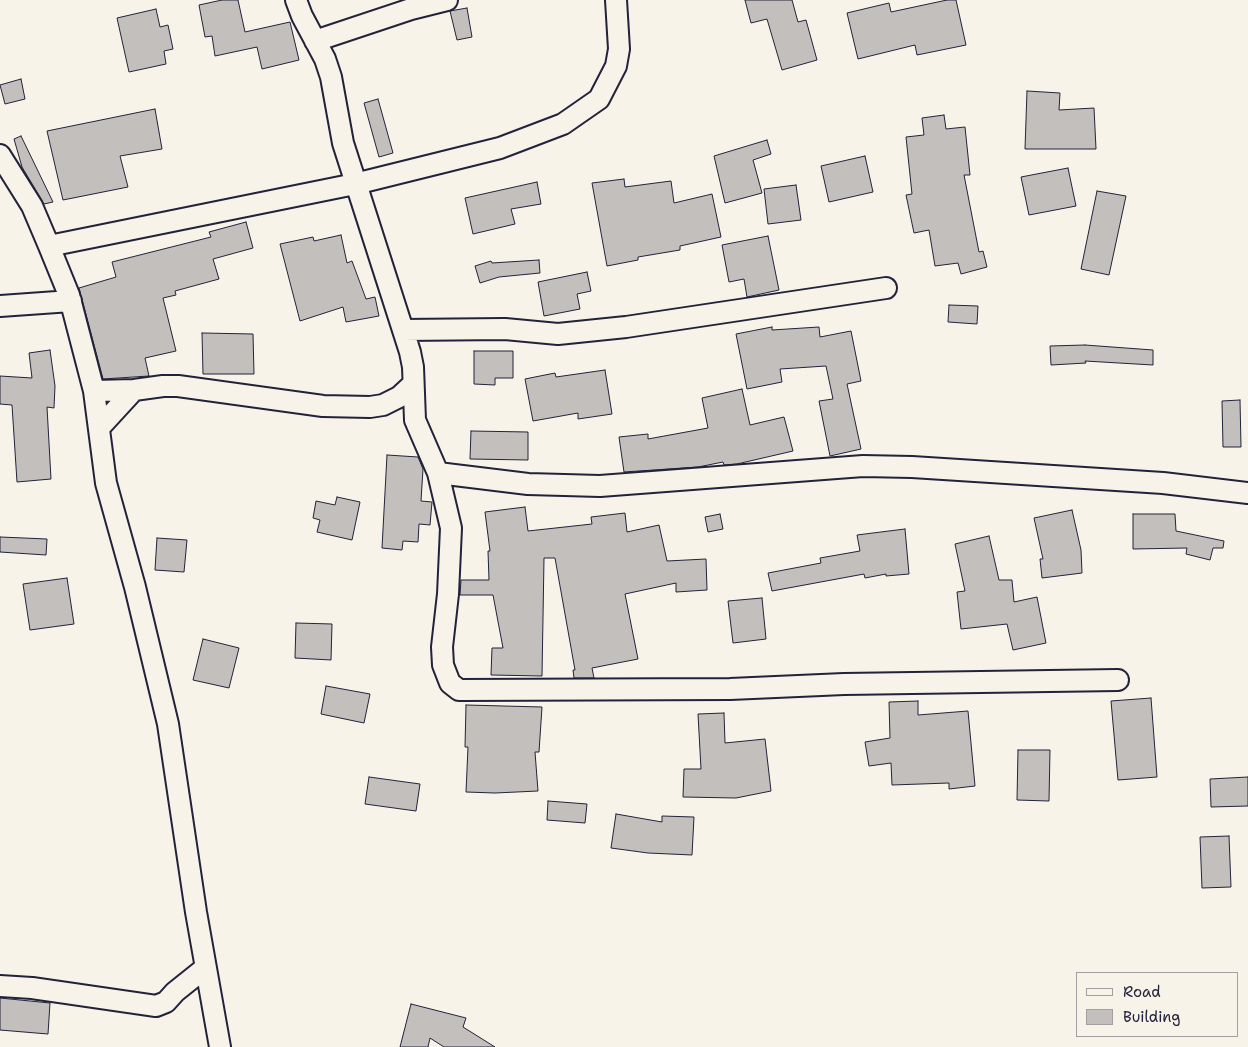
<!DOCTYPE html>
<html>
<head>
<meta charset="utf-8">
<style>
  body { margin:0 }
  #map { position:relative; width:1248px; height:1047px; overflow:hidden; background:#f7f3e8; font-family:"Shantell Sans",sans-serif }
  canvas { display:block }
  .legend { position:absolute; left:1076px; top:972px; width:162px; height:65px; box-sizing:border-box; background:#f7f3e8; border:1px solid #a29fa3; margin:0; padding:6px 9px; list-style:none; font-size:15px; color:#22223b }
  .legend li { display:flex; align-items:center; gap:10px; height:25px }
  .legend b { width:25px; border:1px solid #a29fa3 }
</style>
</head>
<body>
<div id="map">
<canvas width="1248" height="1047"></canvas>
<ul class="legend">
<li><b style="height:6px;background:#f7f3e8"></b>Road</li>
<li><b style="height:14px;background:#c2bfbd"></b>Building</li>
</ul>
</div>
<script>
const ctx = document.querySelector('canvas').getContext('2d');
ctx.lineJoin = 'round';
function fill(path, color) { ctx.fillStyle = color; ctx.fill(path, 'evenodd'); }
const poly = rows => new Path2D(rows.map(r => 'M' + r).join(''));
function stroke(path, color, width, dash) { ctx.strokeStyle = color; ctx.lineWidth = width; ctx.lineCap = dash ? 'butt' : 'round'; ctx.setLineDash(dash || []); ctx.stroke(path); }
const building = poly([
  [222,0,238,0,245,32,290,22,299,60,262,69,257,47,215,56,212,36,205,37,199,5,222,0],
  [745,0,792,0,798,22,806,20,817,60,782,70,767,19,751,23,745,0],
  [947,0,956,0,966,45,917,55,915,45,858,59,847,13,889,3,891,12,947,0],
  [467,8,472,37,457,40,450,11,467,8],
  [156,9,160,27,168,25,173,49,164,51,166,64,129,72,117,18,156,9],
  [21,79,25,99,5,104,0,85,21,79],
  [1027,91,1060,93,1059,110,1094,108,1096,149,1025,149,1027,91],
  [378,99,393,153,379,157,364,103,378,99],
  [155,109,162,149,120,156,128,187,63,200,47,131,155,109],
  [944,115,946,129,965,127,970,175,964,175,979,252,983,251,987,267,961,274,958,263,935,266,929,230,914,233,906,195,912,194,906,137,924,135,922,118,944,115],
  [21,136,53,202,44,204,22,167,14,139,21,136],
  [767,140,771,154,753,160,762,193,725,203,714,156,767,140],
  [865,156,873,192,829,202,821,166,865,156],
  [1068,168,1076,206,1029,215,1021,177,1068,168],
  [624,179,625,187,671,181,674,203,712,194,721,237,680,246,680,250,638,257,638,260,607,266,592,183,624,179],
  [537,182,541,204,511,209,515,224,473,234,465,198,537,182],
  [796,185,801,220,768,224,764,189,796,185],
  [1097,191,1126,196,1109,275,1081,269,1097,191],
  [246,222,253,248,213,259,219,279,175,291,176,295,163,298,176,351,145,358,149,376,103,379,79,288,116,277,112,262,211,237,209,232,246,222],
  [341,235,347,263,352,261,366,299,375,297,379,316,346,322,343,307,300,321,280,244,313,237,314,241,341,235],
  [768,236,779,290,747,297,744,279,729,282,722,245,768,236],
  [539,260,540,273,499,277,480,283,475,266,491,261,492,263,539,260],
  [587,272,591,291,577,294,580,309,544,316,538,282,587,272],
  [949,305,978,306,977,324,948,322,949,305],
  [772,327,772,330,819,327,820,337,851,331,861,381,847,384,861,449,830,456,819,401,833,399,826,366,780,369,782,382,747,389,736,334,772,327],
  [202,333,253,334,254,374,203,374,202,333],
  [1085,345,1153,350,1153,365,1085,361,1086,363,1051,365,1050,346,1085,345],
  [50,350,55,386,54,408,47,407,51,479,17,482,12,405,0,404,0,376,32,378,29,353,50,350],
  [474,351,513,351,513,378,495,378,495,385,474,384,474,351],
  [605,370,612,414,578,419,578,413,533,421,525,379,555,373,556,377,605,370],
  [742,389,750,425,784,417,793,451,737,464,724,465,723,462,698,467,624,472,619,437,648,434,648,439,708,428,702,398,742,389],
  [1240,400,1241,447,1223,447,1222,401,1240,400],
  [471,431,528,432,528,460,470,459,471,431],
  [387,455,418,457,423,469,421,501,432,502,430,525,419,524,418,542,403,541,402,550,382,548,387,455],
  [337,497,360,502,352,540,317,532,320,520,313,518,316,501,335,505,337,497],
  [525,507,528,531,592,524,591,517,625,513,627,532,659,525,667,561,706,559,707,590,676,592,676,583,625,594,638,659,592,668,594,678,574,678,573,670,575,670,555,558,544,558,542,676,491,675,492,648,503,648,493,595,460,595,461,580,489,580,488,551,490,551,485,512,525,507],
  [1072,510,1081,550,1082,573,1042,578,1040,559,1043,559,1034,518,1072,510],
  [720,514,723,529,708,532,705,517,720,514],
  [1133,514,1175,514,1176,531,1224,541,1223,548,1213,548,1210,560,1186,554,1187,548,1133,549,1133,514],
  [905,529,909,574,886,576,886,574,865,578,864,574,772,591,768,573,821,563,820,558,860,551,857,535,905,529],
  [989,536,999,580,1012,580,1014,602,1037,597,1046,643,1013,650,1007,624,961,629,957,592,965,591,955,544,989,536],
  [0,537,47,539,46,555,0,552,0,537],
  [157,538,187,540,184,572,155,570,157,538],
  [67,578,74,624,30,630,23,584,67,578],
  [762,598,766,639,733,643,728,601,762,598],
  [296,623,332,624,331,660,295,658,296,623],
  [203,639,239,648,229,688,193,680,203,639],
  [326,686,370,694,364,723,321,714,326,686],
  [1151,698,1157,777,1118,780,1111,701,1151,698],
  [918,701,918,715,968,711,975,786,949,789,949,783,892,785,891,763,869,766,865,742,890,738,889,702,918,701],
  [466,705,542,707,539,752,535,752,538,791,495,793,466,792,468,747,465,747,466,705],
  [724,713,725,743,765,739,771,791,736,798,683,797,684,769,701,769,698,714,724,713],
  [1018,750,1050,750,1049,801,1017,800,1018,750],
  [369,777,420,784,416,811,365,804,369,777],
  [1248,777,1248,806,1211,807,1210,779,1248,777],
  [548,801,587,804,585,823,547,820,548,801],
  [616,814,662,822,662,816,694,817,692,855,648,853,611,848,616,814],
  [1229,836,1231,887,1202,888,1200,837,1229,836],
  [0,998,50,1003,48,1034,0,1030,0,998],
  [411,1004,466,1018,463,1027,495,1047,444,1047,430,1038,428,1047,400,1047,411,1004]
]);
fill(building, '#c2bfbd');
stroke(building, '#22223b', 1);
const minor = poly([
  [296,0,302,16,325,59,331,77,343,143,410,352,413,367,415,420,438,473,528,484,600,486,863,466,912,467,1163,483,1248,493],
  [315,41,411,9,447,0],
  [0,155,32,206,49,246,69,295,94,391,106,483,135,587,168,724,196,912,220,1047],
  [49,246,355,184,500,148,563,124,599,99,616,66,619,49,616,0],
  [0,306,71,301],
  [403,330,505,329,558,334,626,327,886,288],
  [94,391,134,390,163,386,178,386,323,406,370,407,383,405,399,397,413,384],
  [100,427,134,390],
  [438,473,451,528,448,594,442,647,443,665,450,683,459,690,730,689,844,684,1118,680],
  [0,986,32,988,156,1006,166,1002,175,992,205,968]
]);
stroke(minor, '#22223b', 24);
stroke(minor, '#f7f3e8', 20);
</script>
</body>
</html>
